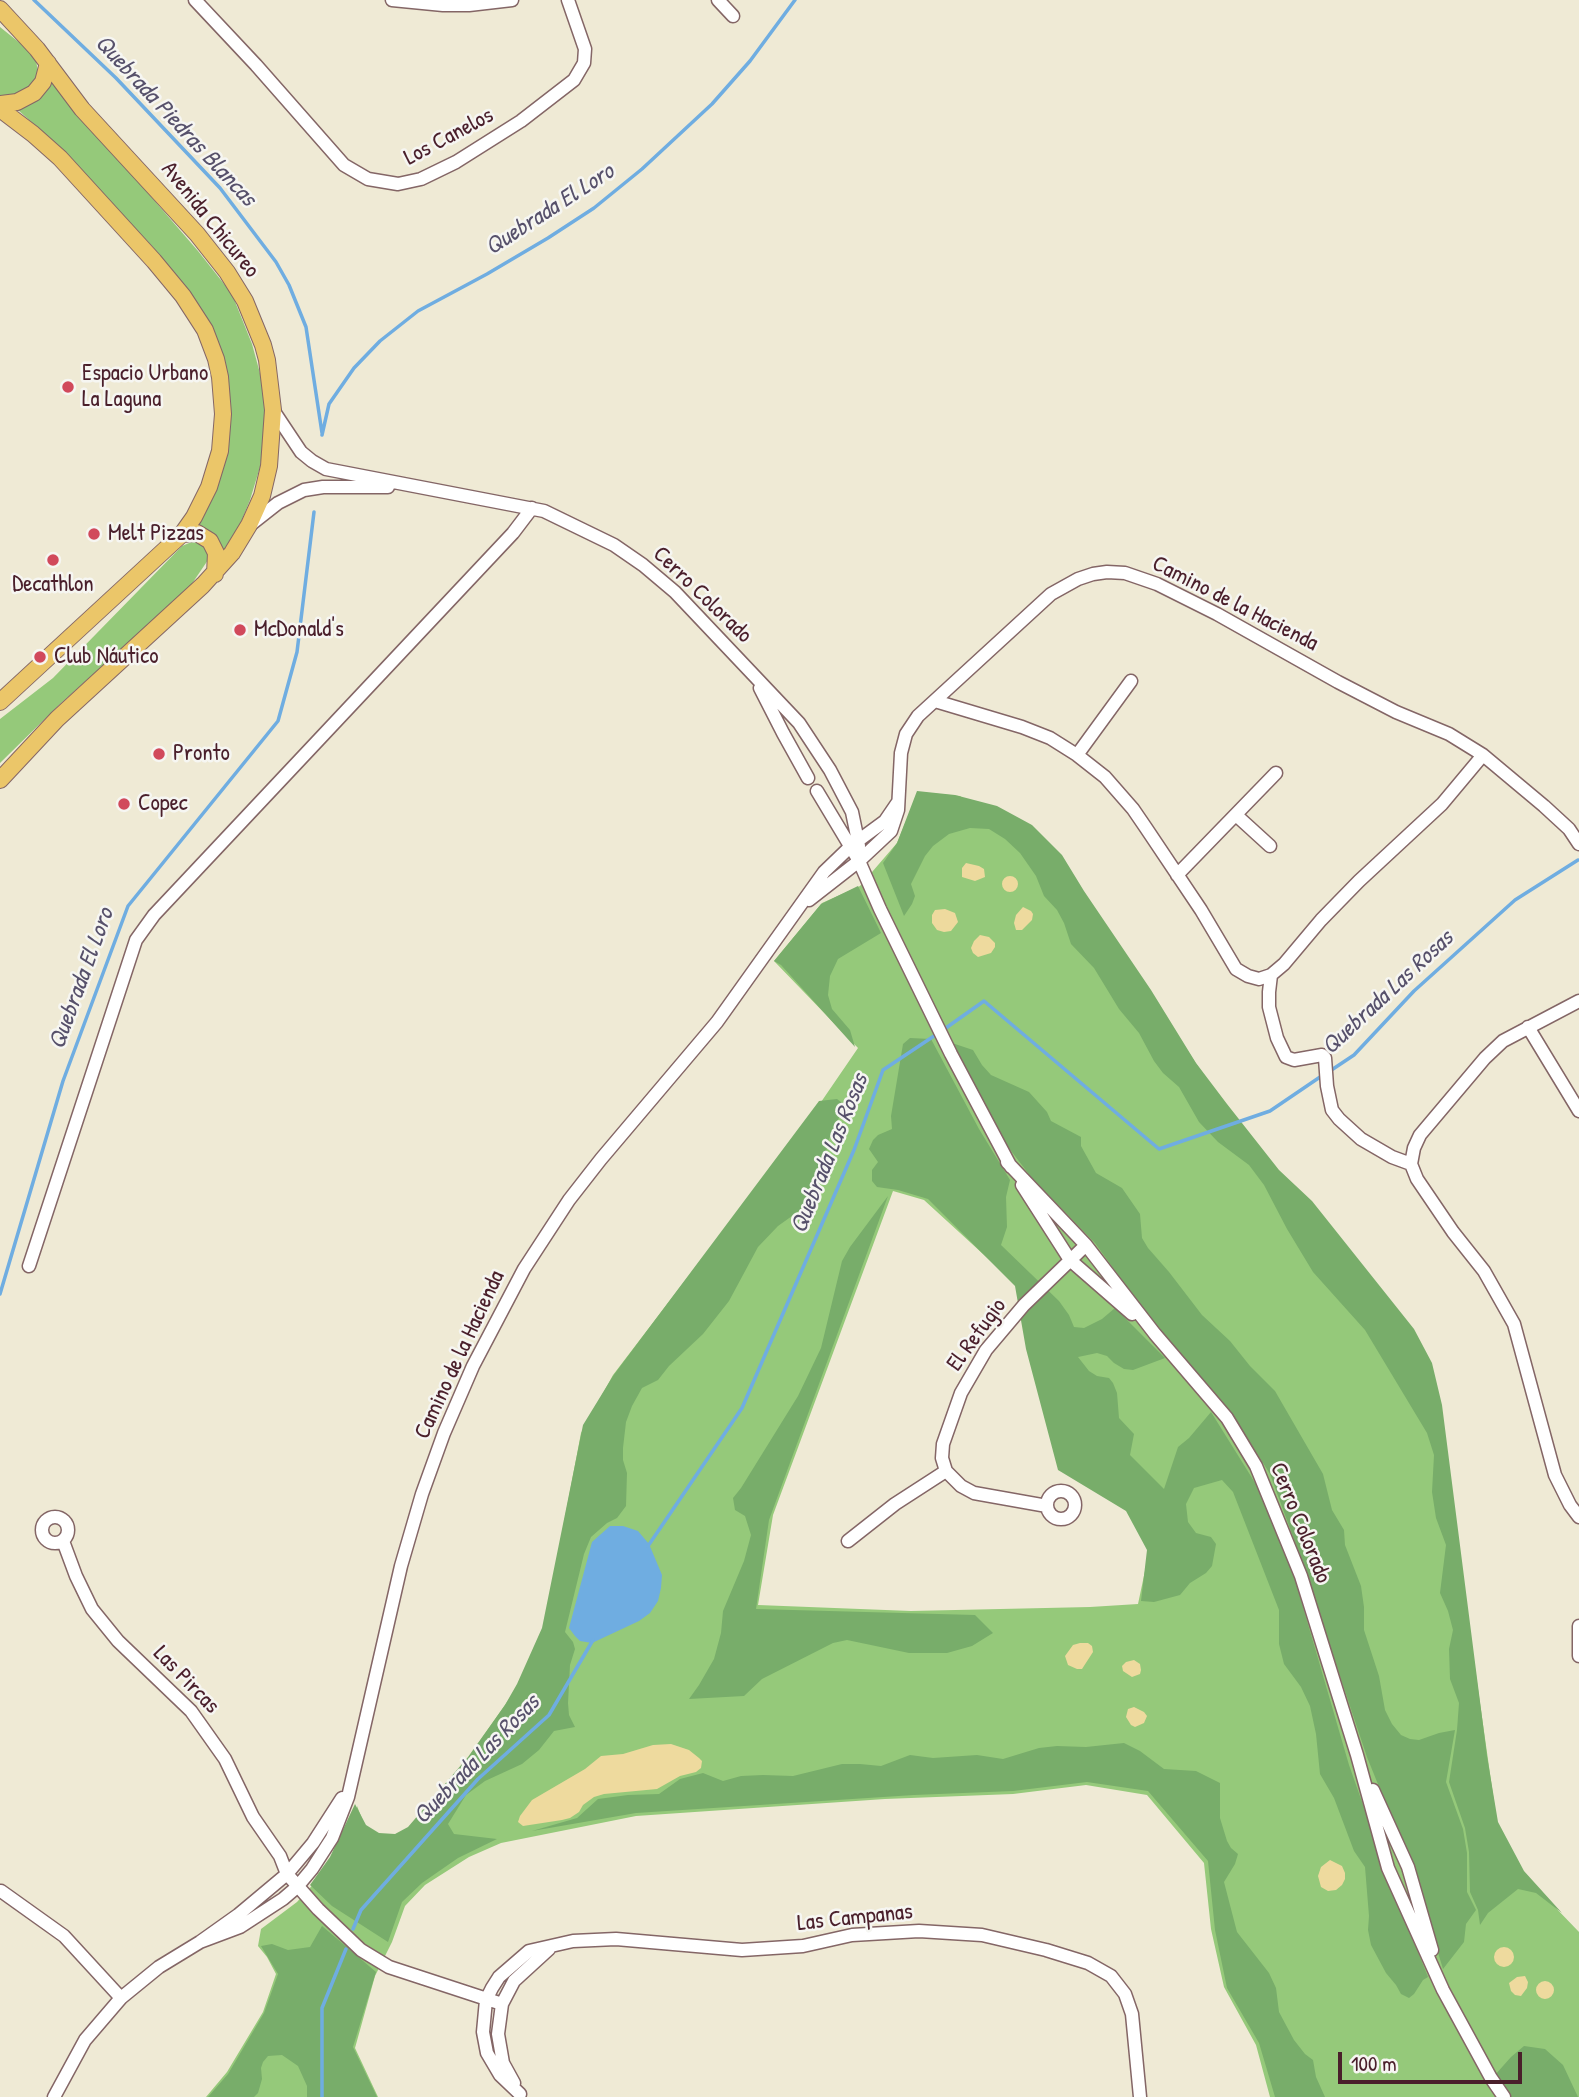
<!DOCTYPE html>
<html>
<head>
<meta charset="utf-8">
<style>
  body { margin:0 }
  #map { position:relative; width:1579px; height:2097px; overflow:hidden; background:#efead5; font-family:"Patrick Hand",sans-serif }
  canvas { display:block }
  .scale { position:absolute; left:1338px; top:2052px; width:184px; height:32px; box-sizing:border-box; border:4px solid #4a1f2b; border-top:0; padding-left:9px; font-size:21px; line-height:24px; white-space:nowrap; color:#4a1f2b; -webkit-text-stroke:5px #f6f6f2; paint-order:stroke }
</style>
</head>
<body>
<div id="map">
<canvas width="1579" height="2097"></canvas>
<div class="scale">100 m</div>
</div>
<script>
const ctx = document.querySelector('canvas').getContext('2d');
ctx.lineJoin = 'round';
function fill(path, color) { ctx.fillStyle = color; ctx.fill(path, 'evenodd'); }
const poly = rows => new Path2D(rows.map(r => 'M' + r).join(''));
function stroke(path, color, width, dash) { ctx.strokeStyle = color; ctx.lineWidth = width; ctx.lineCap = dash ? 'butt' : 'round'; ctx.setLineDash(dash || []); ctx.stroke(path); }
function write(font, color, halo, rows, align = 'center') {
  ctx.font = font + ' "Patrick Hand",sans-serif'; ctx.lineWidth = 5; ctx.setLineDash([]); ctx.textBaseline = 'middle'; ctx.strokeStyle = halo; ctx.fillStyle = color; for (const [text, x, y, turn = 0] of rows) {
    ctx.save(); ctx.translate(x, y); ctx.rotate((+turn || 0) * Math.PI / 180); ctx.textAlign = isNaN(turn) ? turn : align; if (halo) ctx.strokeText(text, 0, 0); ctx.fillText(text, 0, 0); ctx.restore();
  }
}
fill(poly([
  [0,27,31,52,36,60,38,72,35,82,26,90,8,97,0,95],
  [51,81,198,251,232,294,252,344,264,388,266,413,264,441,260,467,250,500,241,522,222,553,213,535,198,525,230,425,228,385,220,346,196,304,152,246,55,143,18,110,38,100],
  [194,541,204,546,208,554,208,560,189,588,60,704,0,763,0,719,53,678,182,546],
  [918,792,960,796,1083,891,1197,1065,1226,1105,1278,1172,1336,1235,1413,1330,1462,1576,1497,1823,1526,1877,1579,1932,1579,2097,1270,2097,1256,2045,1224,1987,1211,1929,1204,1863,1147,1795,1086,1785,1013,1794,885,1799,636,1816,501,1843,469,1857,425,1885,405,1906,392,1942,375,1976,355,2048,378,2097,206,2097,227,2072,263,2012,276,1974,267,1957,258,1946,261,1929,297,1902,332,1864,357,1813,357,1806,365,1826,377,1835,395,1835,408,1829,466,1761,516,1689,543,1633,581,1433,613,1375,819,1105,858,1048,774,961,822,903,860,886,897,843],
  [893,1191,924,1200,1018,1286,1149,1552,1138,1604,1090,1607,911,1611,758,1605,773,1515]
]), '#95c97a');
fill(poly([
  [917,791,955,795,997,806,1032,825,1062,855,1084,891,1151,990,1196,1063,1227,1104,1279,1170,1312,1201,1414,1329,1432,1363,1442,1405,1487,1756,1498,1822,1524,1871,1562,1913,1536,1893,1518,1889,1488,1913,1480,1925,1478,1910,1470,1892,1469,1852,1465,1828,1449,1782,1457,1730,1459,1703,1450,1679,1449,1649,1453,1630,1448,1611,1440,1593,1446,1545,1436,1518,1432,1492,1434,1455,1427,1433,1365,1330,1313,1272,1287,1229,1264,1185,1249,1165,1218,1142,1199,1122,1179,1087,1163,1073,1154,1061,1139,1033,1119,1009,1094,968,1071,944,1064,923,1057,910,1044,896,1036,876,1020,853,1005,839,989,829,970,828,949,834,933,846,925,856,911,884,915,896,912,904,904,916,883,863,897,843],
  [858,886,881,933,838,959,830,976,828,995,832,1009,850,1030,855,1047,781,965,774,961,821,904],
  [910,1038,931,1039,979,1129,1010,1180,1006,1197,1007,1227,1001,1245,1059,1301,1069,1315,1074,1327,1084,1328,1102,1319,1115,1308,1165,1358,1133,1370,1124,1369,1114,1363,1107,1356,1097,1353,1078,1357,1089,1371,1097,1376,1109,1378,1113,1383,1117,1393,1119,1418,1134,1434,1130,1455,1164,1489,1178,1447,1189,1438,1211,1412,1257,1486,1289,1559,1349,1765,1392,1887,1428,1977,1423,1980,1414,1994,1409,1998,1401,1994,1396,1985,1386,1973,1371,1945,1368,1930,1369,1916,1365,1867,1354,1851,1334,1798,1320,1774,1316,1734,1310,1706,1301,1687,1284,1664,1279,1644,1279,1610,1233,1492,1222,1480,1194,1488,1186,1504,1188,1522,1196,1533,1211,1537,1216,1544,1212,1566,1206,1573,1190,1583,1180,1595,1154,1602,1141,1601,1147,1550,1126,1511,1058,1470,1026,1349,1015,1286,928,1199,898,1190,877,1187,872,1181,872,1170,878,1162,869,1149,873,1140,878,1135,892,1129,891,1116,903,1044],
  [949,1042,973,1050,982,1065,991,1075,1029,1092,1047,1112,1051,1121,1081,1137,1081,1146,1096,1173,1122,1188,1140,1214,1142,1238,1148,1248,1169,1272,1202,1315,1230,1341,1250,1366,1275,1391,1323,1474,1332,1510,1344,1530,1345,1545,1361,1586,1364,1607,1364,1630,1379,1676,1385,1710,1392,1724,1401,1735,1410,1739,1419,1740,1439,1733,1455,1730,1446,1782,1463,1829,1467,1853,1467,1892,1476,1910,1466,1924,1464,1942,1443,1969,1413,1871,1367,1757,1299,1553,1270,1474,1241,1428,1158,1330,1095,1243,1031,1177,999,1135],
  [837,1099,845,1105,829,1139,824,1161,814,1192,806,1206,778,1226,758,1247,729,1301,703,1334,669,1366,658,1380,642,1388,632,1406,626,1422,623,1448,623,1460,627,1473,626,1506,617,1518,607,1523,591,1537,584,1554,565,1632,573,1642,575,1649,570,1665,568,1703,569,1715,575,1727,554,1731,539,1750,522,1764,485,1781,466,1795,448,1824,454,1834,497,1839,458,1858,422,1883,402,1902,388,1942,332,1906,310,1885,330,1857,355,1804,366,1825,379,1833,395,1834,408,1827,468,1757,505,1705,517,1684,542,1628,583,1425,613,1376,819,1101],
  [888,1196,769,1520,756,1609,975,1615,993,1633,972,1646,947,1653,909,1653,847,1640,833,1643,762,1679,744,1696,689,1699,699,1685,714,1659,721,1633,723,1611,744,1561,751,1535,745,1516,735,1510,733,1498,741,1488,798,1396,821,1348,842,1261,850,1247],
  [1124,1743,1140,1751,1164,1769,1196,1771,1220,1783,1220,1818,1227,1841,1231,1848,1238,1854,1235,1864,1224,1882,1237,1932,1269,1973,1276,1988,1279,2012,1294,2040,1305,2054,1313,2060,1316,2077,1325,2097,1275,2097,1259,2043,1227,1988,1215,1930,1208,1861,1148,1791,1087,1782,1013,1791,914,1795,636,1813,532,1831,577,1818,598,1799,628,1795,659,1794,680,1779,703,1773,723,1781,741,1776,763,1775,793,1776,842,1764,860,1764,881,1766,910,1755,933,1758,977,1755,1003,1759,1039,1748,1057,1746,1086,1747],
  [322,1926,376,1972,353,2047,377,2097,307,2097,307,2086,298,2066,282,2055,268,2056,263,2062,261,2068,262,2079,258,2093,254,2097,208,2097,228,2074,264,2013,278,1974,261,1946,272,1944,288,1950,310,1947],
  [1524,2046,1545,2049,1563,2065,1578,2097,1509,2097,1495,2075,1511,2057]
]), '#78ad6a');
fill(poly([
  [966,863,979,866,984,869,985,877,975,881,962,877,962,868],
  '1002 884a8 8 0 1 1 16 0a8 8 0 1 1-16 0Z',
  [1023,907,1031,911,1033,914,1032,920,1022,930,1016,930,1014,923,1016,915],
  [945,909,955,913,958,922,951,931,944,932,937,930,932,923,932,915,935,910],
  [980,935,989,937,995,943,995,947,991,953,978,957,973,953,971,948,974,941],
  [1080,1643,1088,1643,1092,1646,1093,1652,1082,1669,1077,1669,1068,1665,1065,1656,1073,1645],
  [1134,1660,1140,1664,1141,1670,1140,1674,1132,1677,1123,1671,1122,1666,1126,1662],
  [1134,1707,1144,1712,1147,1716,1144,1723,1135,1727,1131,1725,1126,1717,1128,1709],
  [671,1744,689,1750,699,1758,702,1761,701,1768,696,1772,680,1776,657,1789,604,1794,594,1797,583,1805,579,1812,570,1818,562,1820,523,1826,518,1822,520,1816,532,1800,585,1769,601,1756,623,1754,653,1745],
  [1330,1860,1342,1866,1345,1873,1345,1879,1342,1885,1336,1890,1328,1891,1321,1887,1318,1876,1321,1867],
  '1494 1957a10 10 0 1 1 20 0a10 10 0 1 1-20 0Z',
  [1525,1976,1528,1982,1527,1988,1521,1996,1515,1995,1511,1991,1509,1983,1517,1977],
  '1536 1990a9 9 0 1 1 18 0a9 9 0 1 1-18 0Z'
]), '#eeda9e');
fill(poly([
  [610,1526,623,1526,638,1531,649,1544,662,1575,661,1588,658,1601,650,1613,639,1621,592,1643,580,1641,575,1636,569,1628,592,1542]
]), '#6fade1');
stroke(poly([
  [34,0,116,78,220,188,276,262,289,285,306,327,322,433],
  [322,435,329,404,354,368,380,341,418,311,487,274,548,238,594,208,642,169,712,104,750,61,795,0],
  [943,1030,984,1001,1159,1149,1270,1111,1323,1075],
  [1330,1071,1354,1055,1414,991,1515,900,1578,860],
  [0,1294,63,1081,128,906,278,721,297,652,314,512],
  [648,1546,742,1408,854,1150,883,1070,937,1034],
  [353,1929,361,1910,478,1779,549,1715,593,1640],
  [322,2097,322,2008,346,1949]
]), '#6fade1', 3.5);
const minor = poly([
  [195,0,256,65,344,165,368,179,398,184,421,179,456,162,521,121,574,80,584,63,585,49,568,0],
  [392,0,443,5,469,5,512,0],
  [718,0,733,16],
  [273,410,301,452,312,461,326,469,544,511,614,545,643,565,675,592,799,723,830,770,852,812,859,846],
  [250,525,278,503,304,490,323,487,388,487],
  [760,688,783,733,808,778],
  [935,701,1022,727,1050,738,1077,755,1105,777,1133,809,1146,828,1201,910,1236,969,1248,976,1259,979,1271,975,1284,964,1321,920,1359,881,1442,804,1483,755],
  [1077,755,1131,681],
  [817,791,859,861,880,909,951,1054,1011,1167],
  [1236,815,1270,846],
  [1177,875,1276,773],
  [809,900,859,861,891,831,898,810,901,753,906,734,918,716,1051,594,1078,579,1093,574,1107,572,1125,573,1157,584,1217,614,1338,682,1396,712,1449,734,1483,755,1544,806,1569,829,1579,844],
  [1271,975,1269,992,1269,1007,1277,1038,1286,1057,1294,1060,1322,1055,1325,1058,1327,1086,1332,1110,1339,1119,1361,1139,1392,1157,1411,1164],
  [1579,1001,1503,1041,1485,1058,1420,1135,1414,1148,1411,1164,1417,1179,1453,1232,1484,1271,1514,1324,1555,1475,1570,1505,1579,1517],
  [1528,1027,1579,1111],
  [1007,1162,1086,1245,1155,1334,1227,1418,1256,1466,1301,1576,1357,1755,1388,1868,1443,1990,1491,2078,1504,2097],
  [1022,1185,1070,1260,1132,1314],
  [29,1266,136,940,154,915,513,533,532,508],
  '1047 1505a14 14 0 1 1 28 0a14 14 0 1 1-28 0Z',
  [1047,1506,974,1493,961,1486,946,1471,942,1458,943,1444,961,1393,986,1350,1024,1305,1086,1245],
  '42 1530a13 13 0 1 1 26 0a13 13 0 1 1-26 0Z',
  [63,1541,76,1576,92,1609,118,1641,191,1711,225,1759,253,1817,280,1856,287,1874,318,1909,361,1950,389,1967,502,2004],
  [848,1541,895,1504,946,1471],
  [1579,1626,1579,1656],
  [1373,1790,1408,1867,1432,1950],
  [1,1891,64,1936,121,1998],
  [200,1942,240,1927,283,1899,297,1887,312,1869,332,1838,348,1797,401,1566,422,1494,444,1433,473,1366,524,1269,569,1200,601,1159,717,1022,824,872,851,846,885,821,898,802],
  [514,2083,503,2063,498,2034,502,2004,514,1981,549,1949],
  [520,2094,500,2075,487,2053,483,2032,486,2000,492,1988,499,1977,529,1951,573,1941,616,1939,742,1950,803,1946,852,1935,919,1931,982,1935,1046,1950,1088,1963,1111,1976,1125,1994,1132,2014,1140,2097],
  [54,2097,85,2040,121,1998,159,1967,200,1942,238,1915,287,1874,313,1843,342,1798]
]);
const major = poly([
  [0,9,37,49,82,109,197,234,227,272,245,301,263,345,267,360,273,410,269,466,262,496,249,525,232,553,203,585,57,719,0,780],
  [0,104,17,102,34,93,43,82,48,63],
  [0,109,33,134,60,158,154,261,183,296,205,330,216,359,220,377,223,414,220,451,209,487,194,517,182,534,0,702],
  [182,534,197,533,210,541,216,553,215,574]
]);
stroke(minor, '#846666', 15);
stroke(major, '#846666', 18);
stroke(minor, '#fff', 12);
stroke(major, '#ebc669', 16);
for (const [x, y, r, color] of [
  [68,387,7,"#d1495b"],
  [94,534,7,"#d1495b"],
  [53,560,7,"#d1495b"],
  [240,630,7,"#d1495b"],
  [40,657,7,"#d1495b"],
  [159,754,7,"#d1495b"],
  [124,804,7,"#d1495b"]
]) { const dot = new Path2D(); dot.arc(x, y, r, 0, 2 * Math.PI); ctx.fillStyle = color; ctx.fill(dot); stroke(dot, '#f6f6f2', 2.5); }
write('23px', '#4a1f2b', '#f6f6f2', [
  ["Los Canelos",449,137,-28],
  ["Avenida Chicureo",210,220,51],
  ["Cerro Colorado",702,595,44],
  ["Camino de la Hacienda",1235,604,27],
  ["El Refugio",977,1335,-54],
  ["Camino de la Hacienda",460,1355,-65],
  ["Cerro Colorado",1300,1523,68],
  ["Las Pircas",186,1680,46],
  ["Las Campanas",855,1918,-6]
]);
write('23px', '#4a1f2b', '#f6f6f2', [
  ["Espacio Urbano",82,374],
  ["La Laguna",82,400],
  ["Melt Pizzas",108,534],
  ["Decathlon",53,585,"center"],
  ["McDonald's",254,630],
  ["Club Náutico",54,657],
  ["Pronto",173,754],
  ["Copec",138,804]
], 'left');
write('italic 24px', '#57516b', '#f6f6f2', [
  ["Quebrada Piedras Blancas",175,121,47],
  ["Quebrada El Loro",550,210,-33],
  ["Quebrada El Loro",82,979,-70],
  ["Quebrada Las Rosas",1388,993,-43],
  ["Quebrada Las Rosas",830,1154,-68],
  ["Quebrada Las Rosas",477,1760,-46]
]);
</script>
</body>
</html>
